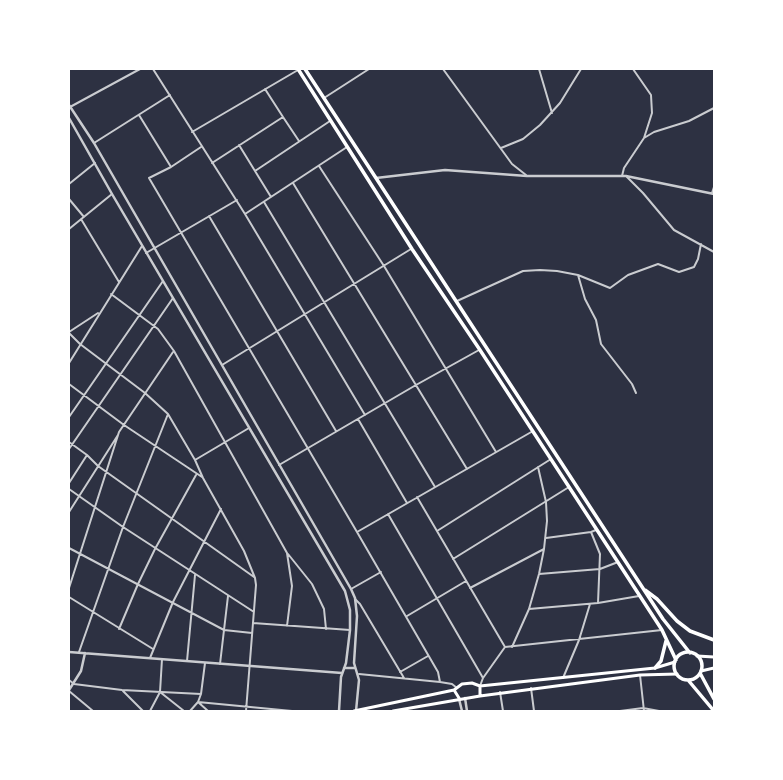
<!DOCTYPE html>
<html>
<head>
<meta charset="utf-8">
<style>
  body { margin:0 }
  #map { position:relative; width:783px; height:780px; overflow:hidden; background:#2d3142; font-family:Rubik,sans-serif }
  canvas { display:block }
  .frame { position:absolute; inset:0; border:70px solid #fff; pointer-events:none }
</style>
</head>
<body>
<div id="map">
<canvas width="783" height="780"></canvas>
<div class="frame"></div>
</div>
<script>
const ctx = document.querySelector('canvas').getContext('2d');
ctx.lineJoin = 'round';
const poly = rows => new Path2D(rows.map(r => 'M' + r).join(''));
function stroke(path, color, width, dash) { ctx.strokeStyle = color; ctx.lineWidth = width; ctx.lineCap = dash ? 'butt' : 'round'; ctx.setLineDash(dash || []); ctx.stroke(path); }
stroke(poly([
  [153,69,245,214,365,415],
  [443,69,512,164,526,175],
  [539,69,552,113],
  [324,98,369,69],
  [70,107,140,69],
  [139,115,171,167],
  [283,117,299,141],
  [192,132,298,70],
  [644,138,654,132,689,121,714,108],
  [94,143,170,95],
  [239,145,271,197],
  [201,147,171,167,149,178,357,532,438,672,440,682],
  [501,148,523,139,540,125,560,103,581,69],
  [212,163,283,117,265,89],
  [319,166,384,266,496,452],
  [255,171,330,121],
  [622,176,624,168,644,138,652,113,651,95,633,69],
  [627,177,643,193,674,230,714,252],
  [293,183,467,469],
  [69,184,95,163],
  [712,193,714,187],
  [69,199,84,217],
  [264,202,435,487],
  [245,214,347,147],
  [209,216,336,431],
  [81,219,119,282],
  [69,229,112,194],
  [146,253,237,200],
  [578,275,585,299,596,320,601,344,632,384,636,393],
  [111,294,158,329,174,351,287,553,292,586,287,626],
  [457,301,523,271,540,270,557,271,578,275,610,288,628,275,658,264,679,272,694,267,698,259,701,244],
  [69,332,98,313],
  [69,333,80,344,145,393,168,414,195,460,203,478,244,551,255,578,256,585,246,711],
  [69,363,142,246],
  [222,365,411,249],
  [69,384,124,425,202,477],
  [69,417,163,281],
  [358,419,407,503],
  [69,442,87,455],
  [69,449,173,298],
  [195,460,249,428],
  [279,465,416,385,479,350],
  [69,483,87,455,98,466,254,577],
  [69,489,123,527,254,612],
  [417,497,505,647,483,678],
  [69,512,118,435],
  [388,514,483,678,480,686],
  [596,530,591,532,600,554,598,603],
  [437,531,551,459],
  [357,532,533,431],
  [546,538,591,532],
  [69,548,224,630,252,633],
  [288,554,312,584,324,609,326,629],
  [453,559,569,487],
  [539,574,600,569,618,562],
  [69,588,119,432,173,352],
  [470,588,544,549],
  [351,589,381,572],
  [69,597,153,649],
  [355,599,360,604,404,678],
  [529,609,598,603,639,596],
  [407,616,466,581],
  [253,623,350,630],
  [119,629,138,584,155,549,196,475],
  [505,647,662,630],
  [512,647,529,609,539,574,544,549,547,521,546,502,538,467],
  [79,652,123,527,168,414],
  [150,658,173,602,221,509],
  [187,661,195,575],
  [220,664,228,596],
  [400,672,428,656],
  [359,674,440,682,452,684,457,688],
  [640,675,644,711],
  [563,678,579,640,590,604],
  [69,680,74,684,122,690,201,694],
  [531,688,534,711],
  [69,691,93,711],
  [123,691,143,711],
  [160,692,184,711],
  [500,692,503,711],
  [150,711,160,692,162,659],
  [190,711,198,702,201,694,205,663],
  [208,711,198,702,292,711],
  [620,711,643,708,659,711]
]), '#caccd0', 2);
stroke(poly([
  [69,105,94,143,351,589,355,598,357,616,354,663,359,680,356,711],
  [69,118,112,194,345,591,350,610,350,630,346,663,341,677,339,711],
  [376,178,445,170,527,176,626,176,714,194],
  [69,652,342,673],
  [344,668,355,668],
  [69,690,81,671,85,653],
  [465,698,467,711],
  [459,699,462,711]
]), '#caccd0', 2.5);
stroke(poly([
  [480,686,655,668,675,662],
  [480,696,640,675,677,674],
  [354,711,454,690],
  [393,711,480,696,480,686,472,683,462,684,454,690,459,698]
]), '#fff', 3);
stroke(poly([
  [697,656,714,657],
  [701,671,714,668]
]), '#fff', 3);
stroke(poly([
  [298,69,412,249,480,350,662,630,676,660],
  [305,69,663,619,690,653],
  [645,590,657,599,677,621,690,631,714,640],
  '674 666a14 14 0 1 1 28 0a14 14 0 1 1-28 0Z',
  [655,668,661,661,666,641],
  [700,673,714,699],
  [688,680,714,711]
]), '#fff', 3.5);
</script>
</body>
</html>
